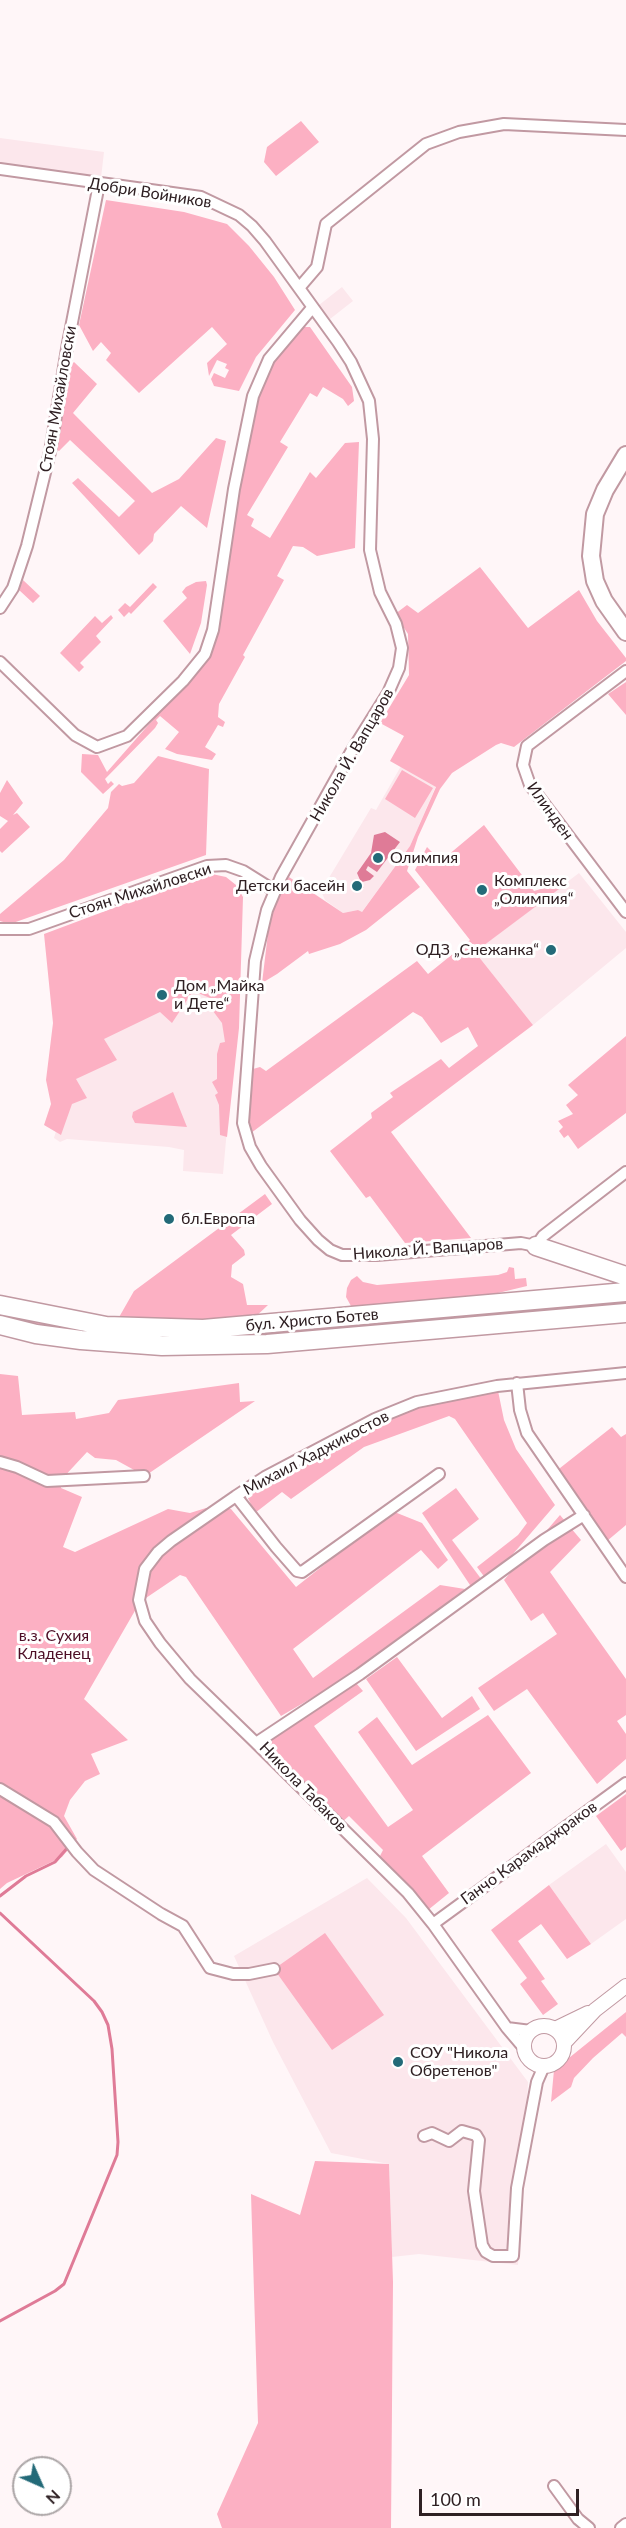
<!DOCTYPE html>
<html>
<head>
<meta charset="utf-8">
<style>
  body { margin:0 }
  #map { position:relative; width:626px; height:2528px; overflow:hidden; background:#fff6f8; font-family:Lato,sans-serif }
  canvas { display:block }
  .north { position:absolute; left:12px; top:2456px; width:60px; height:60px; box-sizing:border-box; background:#fff; border:2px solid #aca6a7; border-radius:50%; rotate:135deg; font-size:16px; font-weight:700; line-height:24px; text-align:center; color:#2f2023 }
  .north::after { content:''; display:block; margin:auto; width:21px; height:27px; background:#236a78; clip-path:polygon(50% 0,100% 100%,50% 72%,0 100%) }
  .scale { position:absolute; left:419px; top:2489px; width:160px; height:27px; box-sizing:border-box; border:3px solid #2f2023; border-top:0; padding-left:8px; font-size:18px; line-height:21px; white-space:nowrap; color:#2f2023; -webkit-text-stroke:4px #fff; paint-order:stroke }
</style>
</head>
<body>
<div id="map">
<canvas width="626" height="2528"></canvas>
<div class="north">N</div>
<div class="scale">100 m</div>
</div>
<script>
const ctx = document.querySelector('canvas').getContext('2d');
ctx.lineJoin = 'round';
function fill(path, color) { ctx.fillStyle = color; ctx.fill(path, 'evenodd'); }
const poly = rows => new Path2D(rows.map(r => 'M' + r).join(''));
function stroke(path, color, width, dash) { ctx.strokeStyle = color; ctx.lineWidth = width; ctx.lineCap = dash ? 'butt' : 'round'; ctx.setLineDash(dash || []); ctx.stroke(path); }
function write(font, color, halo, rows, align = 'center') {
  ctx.font = font + ' Lato,sans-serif'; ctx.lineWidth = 6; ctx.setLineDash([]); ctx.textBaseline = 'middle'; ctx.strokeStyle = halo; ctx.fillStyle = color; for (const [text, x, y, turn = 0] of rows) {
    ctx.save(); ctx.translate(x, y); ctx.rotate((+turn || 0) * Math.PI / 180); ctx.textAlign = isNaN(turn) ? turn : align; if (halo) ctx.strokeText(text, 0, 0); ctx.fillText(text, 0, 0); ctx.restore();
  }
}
fill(poly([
  [0,138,104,152,101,178,0,165],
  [342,287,353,301,330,319,319,305],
  [401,766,436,786,410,846,361,913,358,910,343,913,325,900,321,891,371,808,376,810],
  [579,873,626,932,626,948,533,1025,475,952],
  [217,882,235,1039,223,1174,183,1171,184,1150,169,1147,67,1139,60,1142,54,1138,71,1080],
  [606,1844,626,1872,626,1919,591,1944,549,1885],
  [367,1878,406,1918,528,2082,518,2265,419,2254,392,2257,389,2164,331,2153,273,2042,234,1956]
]), '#fce7ec');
fill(poly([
  [301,121,319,142,276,176,264,162,267,147],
  [106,200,184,212,227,224,249,246,274,277,295,310,256,357,239,391,214,386,211,379,214,373,225,378,229,370,225,368,227,364,217,360,209,376,207,363,227,344,212,327,139,393,106,360,111,353,101,342,93,351,79,325],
  [304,327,310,327,352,387,354,401,348,406,343,399,323,387,317,397,310,393,280,442,288,447,247,515,254,519,251,526,270,538,310,472,316,478,345,443,359,442,355,548,317,556,303,547,293,546,277,576,284,580,243,655,245,657,219,704,218,717,225,722,223,727,218,725,205,747,216,754,212,760,177,754,165,749,179,732,160,716,156,720,158,723,155,728,105,779,108,784,111,781,114,784,103,794,81,772,82,754,98,755,107,772,208,657,257,397,270,367,281,351],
  [74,362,97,384,73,413,152,493,179,479,216,438,226,441,207,528,181,506,154,534,153,541,139,555,72,483,78,478,119,517,135,501,70,440,59,451,52,447,69,367],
  [480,567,528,628,579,590,597,621,626,658,626,661,514,747,501,743,496,745,452,773,440,789,418,837,407,871,420,887,366,930,340,944,309,954,308,951,277,974,262,983,269,925,279,893,289,877,343,913,358,910,362,912,410,846,436,787,390,761,404,736,380,723,409,675,408,634,395,614,407,605,418,613],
  [23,580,40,596,33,603,19,590],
  [206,581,207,585,201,623,190,654,163,621,187,598,182,592,186,587,196,582],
  [153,583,157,587,131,614,129,612,124,617,118,610,125,603,130,607],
  [111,615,113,618,96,636,101,642,80,663,84,667,79,672,60,653,95,616,102,623],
  [626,682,626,715,608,694],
  [158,756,209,769,206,855,10,924,0,921,0,914,64,860,108,808,111,792,119,784,122,786,134,783],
  [402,770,433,788,415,818,385,799],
  [7,780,23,803,13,815,17,813,30,827,2,853,0,851,0,829,8,821,0,816,0,793],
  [484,825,534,891,554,885,559,889,475,952,533,1025,391,1132,471,1238,405,1243,370,1196,366,1198,330,1151,372,1118,371,1113,393,1097,390,1093,441,1059,449,1068,478,1046,468,1027,441,1043,422,1017,413,1012,247,1136,253,1069,260,1067,266,1071,417,961,428,974,470,940,415,870,427,847,441,861],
  [207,873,226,877,236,885,243,897,239,1028,227,1137,220,1135,219,1105,215,1095,218,1093,212,1082,217,1079,217,1054,220,1043,225,1042,222,1023,213,1011,218,1004,210,998,193,991,172,1023,160,1012,104,1039,117,1060,76,1079,87,1098,72,1104,61,1135,44,1125,51,1104,46,1080,53,1023,44,934],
  [626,1036,626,1113,578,1149,568,1135,564,1138,559,1131,563,1127,558,1121,573,1114,566,1105,578,1095,568,1085],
  [173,1092,187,1127,135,1123,132,1117,133,1112],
  [265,1194,272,1204,231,1235,244,1250,245,1255,232,1265,231,1277,243,1284,247,1305,268,1305,251,1321,118,1319,134,1291],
  [509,1267,514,1268,515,1279,526,1278,527,1286,498,1293,485,1299,363,1309,351,1306,346,1297,347,1288,351,1280,357,1276,363,1282,377,1285,498,1275,507,1272],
  [578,1305,500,1317,351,1333,137,1339,32,1326,0,1318,0,1312,97,1330],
  [0,1374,18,1376,22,1415,75,1412,76,1419,109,1413,118,1400,239,1383,240,1402,255,1401,145,1476,116,1460,95,1458,87,1452,61,1480,61,1488,82,1497,63,1547,75,1552,168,1509,190,1513,206,1508,231,1509,296,1587,392,1511,422,1523,448,1560,438,1569,421,1550,293,1649,313,1678,440,1585,465,1589,348,1677,281,1716,186,1577,180,1575,140,1602,84,1699,128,1740,91,1754,100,1774,85,1781,70,1800,64,1816,77,1839,62,1857,7,1883,0,1889],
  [497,1386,504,1420,516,1449,555,1505,513,1554,486,1579,477,1567,518,1535,527,1523,455,1419,449,1416,364,1447,291,1499,282,1492,255,1513,246,1494,347,1436,427,1405],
  [612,1427,621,1437,626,1434,626,1525,607,1541,555,1472],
  [456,1488,479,1519,452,1540,482,1580,472,1588,422,1513],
  [560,1515,581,1540,550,1572,626,1679,626,1715,617,1721,626,1734,626,1759,597,1784,527,1689,494,1711,478,1688,557,1634,543,1613,531,1621,504,1580],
  [397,1657,442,1718,472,1696,480,1709,416,1751,366,1679],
  [356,1683,363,1691,314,1726,388,1827,413,1810,358,1732,377,1717,412,1765,488,1715,531,1773,422,1856,449,1893,428,1910,379,1858,383,1850,349,1816,341,1823,269,1752,269,1740],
  [626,1794,626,1847,621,1851,596,1816],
  [549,1885,591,1944,567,1959,541,1924,518,1941,545,1979,541,1981,558,2004,543,2015,520,1984,527,1978,491,1930],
  [325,1933,384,2015,332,2050,274,1969],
  [626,2012,626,2037,622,2033,593,2058,574,2078,571,2087,551,2102,554,2070],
  [315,2161,389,2164,393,2282,391,2528,222,2528,217,2514,258,2423,251,2194,300,2215]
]), '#fcb0c3');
fill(poly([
  [385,832,400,842,377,872,368,866,366,870,374,876,370,880,362,882,364,887,361,891,355,892,351,887,352,884,360,880,357,873,371,853,374,835]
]), '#df7b97');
stroke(poly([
  [0,1896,26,1876,55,1862,69,1846],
  [0,1913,94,2001,102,2012,108,2025,112,2049,118,2142,117,2155,64,2284,55,2291,0,2321]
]), '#df7b97', 3);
const minor = poly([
  [0,169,201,197,239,215,252,226,265,241,338,342,351,362,369,401,373,439,370,550,380,592,396,624,402,648,399,668,388,693,351,752,281,877,267,910,255,961,243,1123,250,1147,261,1166,300,1220,318,1240,330,1250,342,1255,377,1255,521,1243,536,1246,543,1236,626,1172],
  [299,288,317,267,326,224,426,144,459,132,504,124,626,130],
  [0,608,13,588,27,546,50,452,68,343,99,184],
  [0,662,75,735,97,747,127,736,183,681,205,654,213,630,234,489,253,396,269,359,312,308],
  [626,671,527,746,523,765,530,785,626,912],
  [0,929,29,929,207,866,226,865,243,871,275,891],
  [517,1383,520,1410,527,1433,626,1577],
  [0,1462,17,1467,47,1481,144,1476],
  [439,1474,302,1572,297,1571,276,1547,236,1496,265,1477,375,1419,417,1402,497,1386,626,1373],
  [236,1496,171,1541,158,1552,145,1569,139,1600,145,1621,160,1643,190,1679,256,1743],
  [0,1789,54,1822,77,1852,94,1870,161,1914,183,1926,210,1968,233,1974,249,1974,274,1969],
  [433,1924,626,1783],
  [507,2028,531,2031],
  [524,2048,507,2028,433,1924,408,1893,256,1743,360,1674,544,1540,584,1515],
  [424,2136,432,2133,449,2141,462,2131,476,2135,479,2140,474,2191,482,2245,486,2252,493,2256,513,2256,517,2188,537,2082,544,2066],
  [554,2486,578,2519,589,2528],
  [621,2528,626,2524]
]);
const tertiary = poly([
  '524 2046a20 20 0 1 1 40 0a20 20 0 1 1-40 0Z',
  [555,2029,588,2013],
  [564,2043,595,2010,626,1986]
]);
const secondary = poly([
  [626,455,605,490,595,514,591,556,595,581,604,601,626,632]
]);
const trunk = poly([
  [536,1246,626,1276],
  [0,1305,106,1326,203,1329,626,1292],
  [0,1325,36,1334,81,1340,162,1346,267,1344,626,1313]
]);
stroke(minor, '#c199a2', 14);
stroke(tertiary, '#c199a2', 16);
stroke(secondary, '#c199a2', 20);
stroke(trunk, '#c199a2', 21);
stroke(minor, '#fff', 10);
stroke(tertiary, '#fff', 14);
stroke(secondary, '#fff', 16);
stroke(trunk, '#fff', 18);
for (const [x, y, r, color] of [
  [378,858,6,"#236a78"],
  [357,886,6,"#236a78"],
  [482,890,6,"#236a78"],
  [551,950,6,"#236a78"],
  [162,995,6,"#236a78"],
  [169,1219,6,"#236a78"],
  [398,2062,6,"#236a78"]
]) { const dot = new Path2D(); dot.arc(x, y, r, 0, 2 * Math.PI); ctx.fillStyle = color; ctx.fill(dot); stroke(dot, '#fff', 2); }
write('16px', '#2f2023', '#fff', [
  ["Добри Войников",150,193,9],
  ["Стоян Михайловски",58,399,-80],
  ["Никола Й. Вапцаров",352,755,-60],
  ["Илинден",550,811,54],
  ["Стоян Михайловски",140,891,-18],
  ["Никола Й. Вапцаров",428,1249,-4],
  ["бул. Христо Ботев",312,1320,-5],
  ["Михаил Хаджикостов",316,1453,-28],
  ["Никола Табаков",303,1787,46],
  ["Ганчо Карамаджраков",529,1853,-36]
]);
write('16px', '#2f2023', '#fff', [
  ["Олимпия",390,858],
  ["Комплекс",494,881],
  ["„Олимпия“",494,899],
  ["Детски басейн",345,886,"right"],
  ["ОДЗ „Снежанка“",539,950,"right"],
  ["Дом „Майка",174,986],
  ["и Дете“",174,1004],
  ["бл.Европа",181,1219],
  ["СОУ \"Никола",410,2053],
  ["Обретенов\"",410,2071]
], 'left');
write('16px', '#4d0e26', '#fff', [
  ["в.з. Сухия",54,1636],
  ["Кладенец",54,1654]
]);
</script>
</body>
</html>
